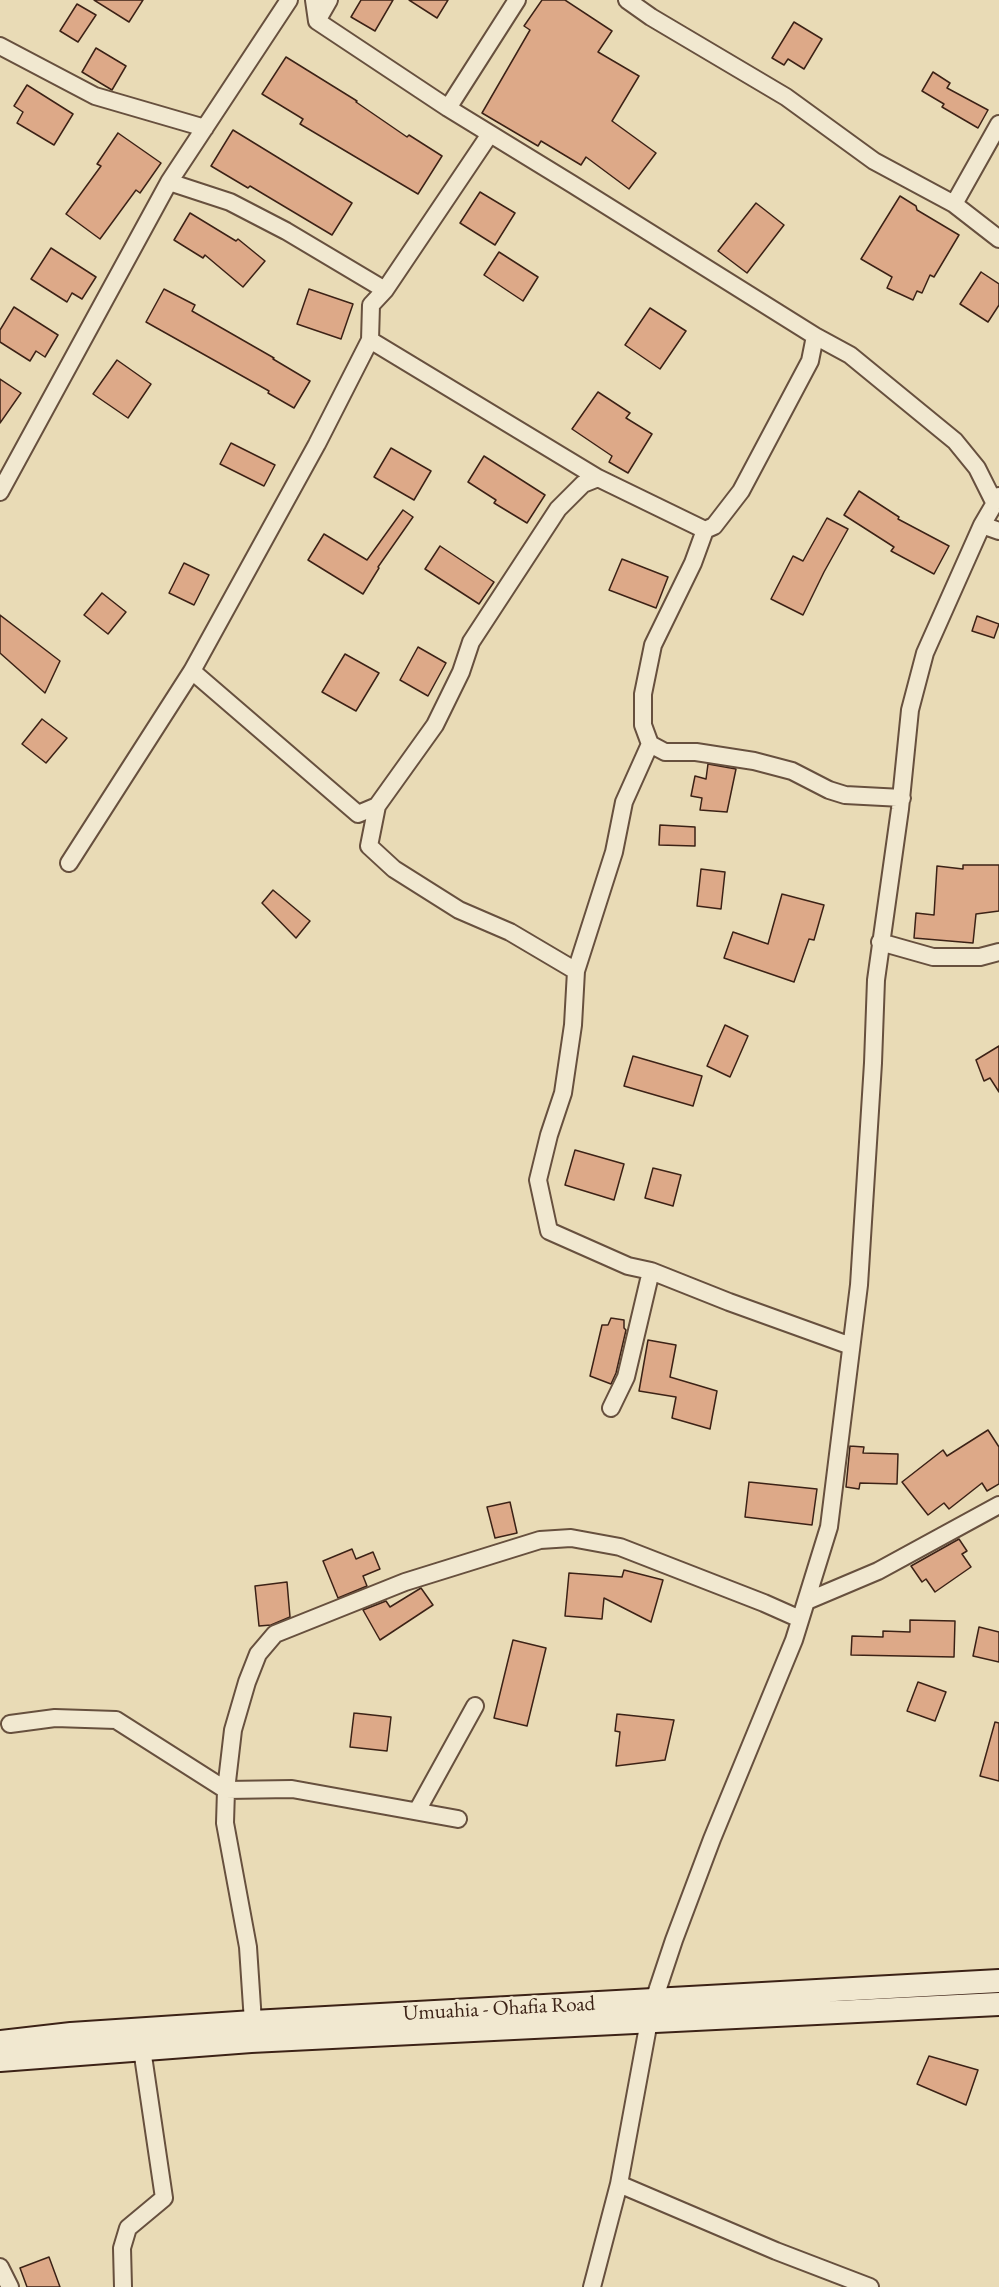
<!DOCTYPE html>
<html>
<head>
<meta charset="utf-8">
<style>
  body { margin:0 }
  canvas { display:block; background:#e9dbb6 }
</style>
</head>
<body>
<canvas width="999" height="2287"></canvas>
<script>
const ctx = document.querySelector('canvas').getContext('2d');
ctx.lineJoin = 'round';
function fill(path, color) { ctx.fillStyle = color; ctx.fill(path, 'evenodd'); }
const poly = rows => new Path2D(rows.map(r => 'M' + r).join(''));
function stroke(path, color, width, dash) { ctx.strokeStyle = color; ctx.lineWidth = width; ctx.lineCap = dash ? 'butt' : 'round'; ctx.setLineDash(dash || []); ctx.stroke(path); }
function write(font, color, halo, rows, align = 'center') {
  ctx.font = font + ' "EB Garamond",serif'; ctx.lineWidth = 6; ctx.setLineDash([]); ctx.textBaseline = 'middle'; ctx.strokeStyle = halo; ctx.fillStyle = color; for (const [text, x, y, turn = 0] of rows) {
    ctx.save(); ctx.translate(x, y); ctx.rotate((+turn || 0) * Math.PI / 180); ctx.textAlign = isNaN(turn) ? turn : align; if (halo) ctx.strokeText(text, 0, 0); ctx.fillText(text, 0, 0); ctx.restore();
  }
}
const building = poly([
  [94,0,143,0,129,22,94,0],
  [361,0,393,0,375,31,351,17,361,0],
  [409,0,448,0,437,18,409,0],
  [542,0,565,0,612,31,598,52,639,76,612,121,656,153,629,189,586,157,581,165,541,141,538,146,482,113,530,30,524,26,542,0],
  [77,4,96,15,78,42,60,31,77,4],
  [794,22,822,39,804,69,788,59,784,65,772,58,794,22],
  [96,48,126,66,112,90,82,72,96,48],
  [286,57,357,101,356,102,407,137,409,135,442,156,418,194,300,124,303,119,262,94,286,57],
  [933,72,950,83,947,88,988,110,978,128,942,107,944,104,922,91,933,72],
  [27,85,73,114,54,145,17,123,23,112,14,106,27,85],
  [233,130,352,203,332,235,250,186,248,188,211,166,233,130],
  [118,133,161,163,140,193,136,190,100,239,66,214,101,166,97,164,118,133],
  [480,192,515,213,495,245,460,223,480,192],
  [900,196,916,206,917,210,959,235,934,277,930,275,922,293,917,291,913,300,887,288,892,277,861,259,900,196],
  [756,203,784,225,747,273,718,251,756,203],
  [190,213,236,241,238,239,265,261,243,287,205,255,203,258,174,240,190,213],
  [51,248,96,277,82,299,72,293,67,302,31,279,51,248],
  [499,252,538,277,523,301,484,275,499,252],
  [981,272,999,284,999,305,988,322,960,304,981,272],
  [164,289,195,305,192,311,274,358,273,359,310,381,294,408,268,393,269,391,146,322,164,289],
  [309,289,353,304,341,339,297,324,309,289],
  [14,307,58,335,45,357,36,351,30,361,0,342,0,330,14,307],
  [650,308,686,331,660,369,625,345,650,308],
  [117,360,151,384,128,418,93,394,117,360],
  [0,379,21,393,0,423,0,379],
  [598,392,630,413,626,418,652,434,628,473,609,462,612,456,572,429,598,392],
  [231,443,275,465,264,486,220,464,231,443],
  [391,448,431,471,414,500,374,477,391,448],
  [484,456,545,495,527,523,494,503,496,500,468,482,484,456],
  [859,491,899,517,898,519,949,546,934,574,891,551,894,547,844,515,859,491],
  [403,510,413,517,378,567,379,568,363,594,308,560,324,534,367,560,403,510],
  [827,518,848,529,824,572,803,615,771,599,793,556,803,561,827,518],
  [440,546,494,582,479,604,425,569,440,546],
  [622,559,668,577,656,608,609,590,622,559],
  [184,563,209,575,194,605,169,593,184,563],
  [102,593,126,612,108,634,84,615,102,593],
  [0,615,60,661,45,693,0,653,0,615],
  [977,616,999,624,994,638,972,631,977,616],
  [418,647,446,663,428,696,400,680,418,647],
  [345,654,379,673,356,711,322,692,345,654],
  [42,719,67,738,46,763,22,744,42,719],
  [708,764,736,769,727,812,700,810,702,798,691,796,695,776,706,779,708,764],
  [660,825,695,827,695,846,659,845,660,825],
  [963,865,999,865,999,911,976,914,973,943,914,938,916,913,934,915,937,866,963,869,963,865],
  [701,869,725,872,721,909,697,906,701,869],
  [273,890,310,921,296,938,262,903,273,890],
  [782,894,824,905,814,940,809,939,794,982,724,958,733,932,768,944,782,894],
  [725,1025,748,1036,730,1077,707,1066,725,1025],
  [999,1046,999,1092,990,1078,984,1081,976,1060,999,1046],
  [633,1056,702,1076,693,1106,624,1086,633,1056],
  [575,1150,624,1164,614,1200,565,1185,575,1150],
  [653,1168,681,1175,673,1206,645,1198,653,1168],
  [611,1318,624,1320,624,1328,626,1330,616,1373,611,1384,590,1376,602,1325,608,1325,611,1318],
  [648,1340,676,1345,670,1377,717,1391,710,1429,672,1418,676,1397,639,1391,648,1340],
  [988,1430,999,1447,999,1484,987,1491,982,1483,949,1509,944,1503,928,1515,902,1482,943,1450,947,1456,988,1430],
  [850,1446,864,1447,863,1453,898,1454,897,1484,860,1483,859,1489,846,1487,850,1446],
  [749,1482,817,1489,812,1525,745,1517,749,1482],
  [510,1502,517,1533,495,1538,487,1507,510,1502],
  [959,1539,967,1551,962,1554,971,1567,935,1592,926,1579,922,1582,911,1566,959,1539],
  [352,1549,356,1559,373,1552,380,1569,363,1576,367,1586,338,1598,323,1561,352,1549],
  [624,1570,663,1580,651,1622,604,1598,602,1619,565,1616,569,1573,622,1577,624,1570],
  [287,1582,290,1617,271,1625,259,1626,255,1586,287,1582],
  [421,1588,433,1605,380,1640,363,1610,386,1601,390,1607,421,1588],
  [910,1620,955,1621,954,1657,851,1655,852,1636,883,1637,883,1631,910,1632,910,1620],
  [979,1627,999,1632,999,1662,973,1656,979,1627],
  [513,1640,546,1648,527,1726,494,1718,513,1640],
  [918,1682,946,1692,935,1721,907,1711,918,1682],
  [354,1713,391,1717,387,1751,350,1747,354,1713],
  [617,1714,674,1720,665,1760,616,1766,620,1732,615,1731,617,1714],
  [995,1722,999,1723,999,1781,980,1776,995,1722],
  [929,2056,978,2070,966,2105,917,2084,929,2056],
  [49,2257,60,2287,27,2287,20,2268,49,2257]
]);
fill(building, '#dda988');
stroke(building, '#3c2216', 1.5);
const minor = poly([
  [289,0,169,182,230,202,286,231,385,290],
  [314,0,317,21,448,108,572,184,815,336,850,355,955,441,977,468,994,502],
  [627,0,651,17,786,97,874,161,954,204,999,239],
  [317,21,329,0],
  [0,46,95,96,205,128],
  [448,108,517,0],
  [954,204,999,124],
  [815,336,810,361,741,491,714,526,705,530,693,563,653,645,643,694,643,725,650,744,665,752,696,752,754,761,792,771,829,790,845,795,902,798],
  [370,340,371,305,385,290,490,134],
  [0,492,169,182],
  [982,525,999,531],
  [192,671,358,814,377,806,435,725,461,672,471,642,558,509,583,484,598,478,705,530],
  [377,806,369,846,394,869,459,910,510,932,576,971,573,1025,563,1093,549,1135,538,1180,549,1231,628,1266,651,1271,626,1377,611,1408],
  [69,863,192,671,317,444,370,340,598,478],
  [880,942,933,957,980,957,999,952],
  [576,971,614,852,624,802,650,744],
  [651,1271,729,1302,851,1346],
  [807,1601,878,1571,999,1505],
  [10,1724,55,1718,116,1720,226,1790,292,1789,458,1819],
  [417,1811,475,1706],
  [253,2022,248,1947,225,1823,226,1790,233,1730,247,1682,258,1654,275,1634,405,1582,540,1540,571,1538,620,1547,764,1603,800,1619],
  [619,2184,776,2251,870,2287],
  [0,2267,10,2287],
  [123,2287,122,2248,128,2228,164,2198,142,2049],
  [592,2287,619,2184,649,2021,654,2000,674,1940,712,1839,794,1640,829,1527,859,1285,873,1063,876,980,900,809,910,710,925,653,982,525,999,496]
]);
const secondary = poly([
  [0,2042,71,2034,253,2022,999,1981],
  [0,2060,251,2041,999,2004]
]);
stroke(minor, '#67503e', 20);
stroke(secondary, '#3c2216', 26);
stroke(minor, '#f1e8d0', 16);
stroke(secondary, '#f1e8d0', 22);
write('21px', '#3c2216', '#f1e8d0', [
  ["Umuahia - Ohafia Road",499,2009,-3]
]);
</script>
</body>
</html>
